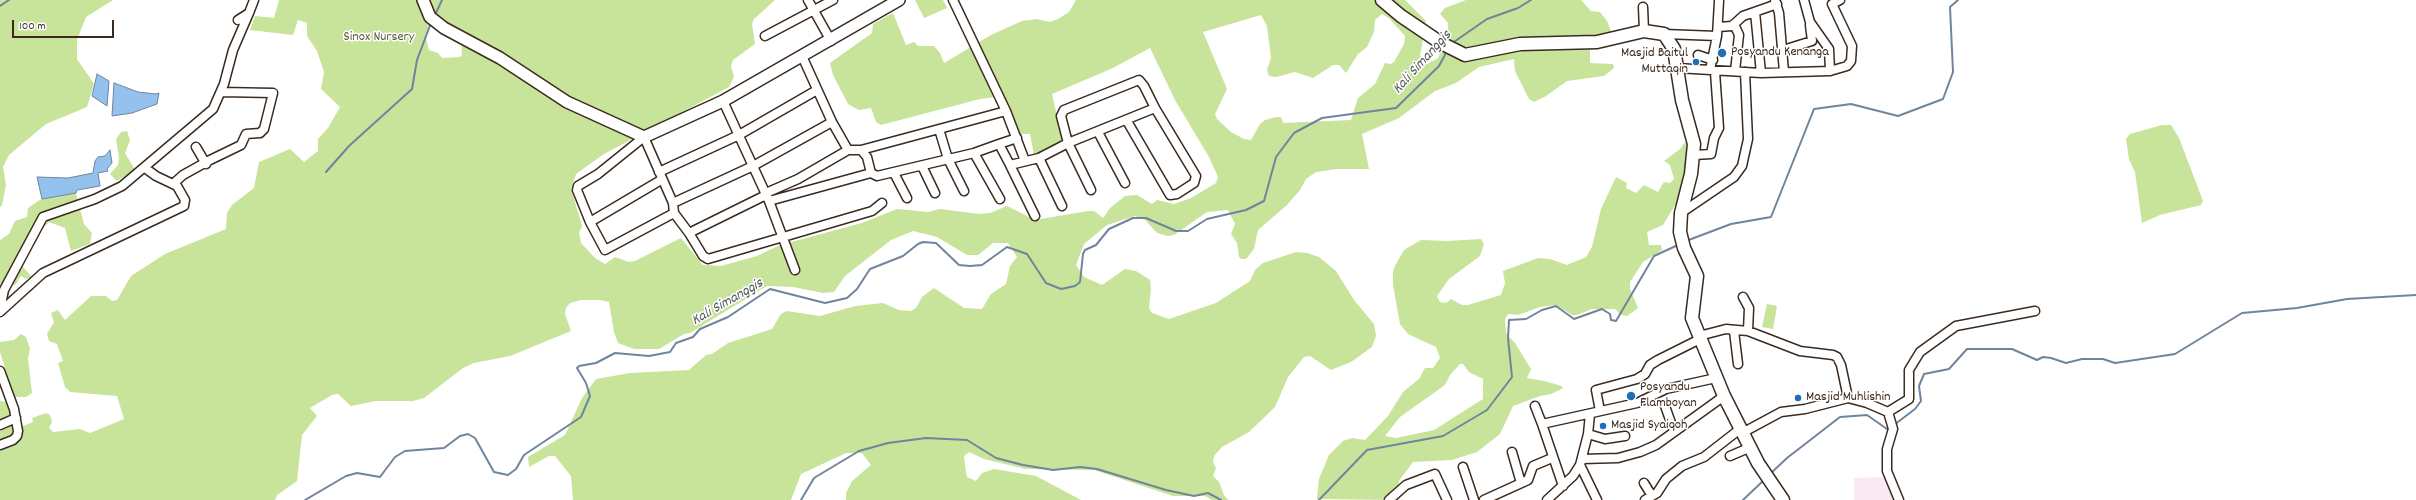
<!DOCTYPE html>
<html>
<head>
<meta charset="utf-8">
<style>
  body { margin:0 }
  #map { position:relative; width:2416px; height:500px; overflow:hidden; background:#fff; font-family:Dekko,sans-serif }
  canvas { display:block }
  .scale { position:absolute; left:12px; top:20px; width:102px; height:18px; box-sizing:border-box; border:2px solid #3b2a1e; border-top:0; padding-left:5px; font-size:12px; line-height:14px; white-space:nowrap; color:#3b2a1e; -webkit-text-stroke:3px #fff; paint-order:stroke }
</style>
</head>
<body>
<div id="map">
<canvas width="2416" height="500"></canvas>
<div class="scale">100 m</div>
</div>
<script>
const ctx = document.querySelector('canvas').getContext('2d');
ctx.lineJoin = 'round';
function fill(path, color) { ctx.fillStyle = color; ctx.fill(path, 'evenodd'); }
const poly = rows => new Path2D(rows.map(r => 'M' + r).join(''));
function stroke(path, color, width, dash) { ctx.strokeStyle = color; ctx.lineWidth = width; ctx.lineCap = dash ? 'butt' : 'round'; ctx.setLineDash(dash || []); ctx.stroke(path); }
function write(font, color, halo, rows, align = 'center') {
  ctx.font = font + ' Dekko,sans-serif'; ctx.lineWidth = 3; ctx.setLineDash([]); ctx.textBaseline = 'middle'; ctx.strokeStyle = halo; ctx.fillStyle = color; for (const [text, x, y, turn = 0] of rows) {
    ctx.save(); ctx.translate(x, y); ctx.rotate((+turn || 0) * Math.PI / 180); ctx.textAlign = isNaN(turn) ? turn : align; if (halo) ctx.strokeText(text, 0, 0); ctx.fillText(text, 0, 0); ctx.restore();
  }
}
fill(poly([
  [1888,477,1898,500,1854,500,1854,478]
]), '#f9e9f2');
fill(poly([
  [0,0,113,0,86,17,77,40,77,59,94,84,87,107,46,124,9,155,3,167,6,185,2,205,0,207],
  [279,0,775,0,754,19,752,24,755,44,733,60,731,66,734,77,729,87,604,154,576,174,571,189,581,222,582,227,579,232,581,243,595,258,605,264,615,257,629,262,635,261,681,238,703,265,721,266,757,256,780,245,862,223,897,209,928,212,940,209,979,214,990,213,1007,206,1035,220,1088,211,1094,211,1103,218,1110,208,1125,196,1137,195,1152,204,1157,200,1174,204,1191,198,1216,183,1218,177,1209,157,1175,100,1150,48,1113,68,1052,94,1062,138,1061,141,1034,155,1030,134,1019,134,1001,96,980,99,881,125,876,122,871,108,859,110,848,104,833,75,830,63,872,33,873,24,893,13,906,45,914,42,918,46,934,46,940,53,944,63,991,35,1022,21,1037,19,1050,22,1058,19,1069,12,1076,0,1405,0,1426,21,1420,56,1427,64,1438,58,1448,32,1448,23,1440,14,1445,8,1466,0,1581,0,1591,11,1600,12,1607,21,1612,34,1610,46,1590,50,1590,63,1613,64,1614,68,1604,76,1567,81,1546,96,1534,102,1529,99,1515,71,1514,59,1479,67,1456,83,1435,91,1399,118,1362,134,1369,169,1337,169,1316,172,1306,179,1300,190,1287,205,1258,230,1254,249,1246,259,1241,259,1239,257,1237,243,1231,234,1235,224,1228,210,1207,212,1174,235,1168,236,1157,233,1145,220,1135,216,1107,225,1084,244,1076,265,1084,277,1102,285,1125,269,1136,271,1150,280,1151,289,1149,308,1152,313,1169,319,1216,303,1250,281,1255,270,1263,263,1296,252,1307,253,1319,257,1336,271,1354,300,1374,324,1376,336,1372,347,1351,362,1331,370,1310,356,1304,357,1288,377,1275,407,1249,432,1222,447,1214,456,1213,462,1216,468,1213,476,1219,482,1224,495,1228,500,1212,500,1205,496,1173,496,1094,470,1026,469,984,459,969,452,964,456,966,473,967,477,976,481,982,473,994,469,1036,476,1081,500,846,500,846,493,852,481,871,465,862,453,846,453,801,474,791,500,573,500,571,476,555,456,549,456,529,467,528,457,565,435,582,398,596,379,630,373,689,370,706,355,712,354,728,343,772,329,781,314,787,311,820,316,855,306,883,303,899,310,911,311,916,308,922,297,934,288,964,308,982,309,991,294,1006,284,1010,266,1017,257,1008,243,993,243,978,255,967,255,937,237,913,231,891,240,845,276,834,292,823,293,793,287,767,286,690,333,684,334,659,349,634,349,618,343,614,332,609,302,600,300,581,300,570,303,566,308,565,314,571,331,510,356,474,363,463,368,424,398,413,401,376,401,351,406,338,394,332,395,310,408,317,416,302,435,297,481,277,495,275,500,0,500,0,401,7,402,21,427,33,422,32,418,46,413,50,415,52,422,49,428,53,432,80,429,90,433,124,419,117,396,70,392,65,387,58,363,63,361,57,344,49,341,47,334,54,322,51,313,58,310,65,320,91,296,106,296,112,301,117,300,131,276,165,254,226,229,227,213,232,205,254,188,259,162,290,149,304,162,318,151,318,139,328,128,340,107,321,89,324,72,317,51,307,36,307,23,298,20,293,35,250,30,255,16,274,18],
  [1382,14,1390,19,1405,36,1404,44,1394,62,1391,64,1385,63,1375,84,1358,98,1351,120,1283,123,1281,117,1276,117,1265,120,1260,124,1251,140,1244,139,1231,132,1217,119,1215,114,1227,89,1203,32,1261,15,1267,26,1271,58,1267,70,1269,76,1276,77,1295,72,1313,78,1333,65,1339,65,1346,73,1358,54,1367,47,1374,32,1375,20],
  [429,24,461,40,462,55,460,57,442,58,438,53,429,50,426,39],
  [915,0,943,0,947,8,924,18],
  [2162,125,2171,125,2179,138,2203,201,2201,205,2160,215,2142,223,2135,172,2129,159,2126,139,2130,134],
  [127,131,130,140,125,153,135,170,117,181,110,174,118,165,119,158,116,139,121,132],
  [1685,142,1688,152,1685,178,1678,200,1663,225,1647,232,1649,245,1661,245,1662,250,1643,262,1630,282,1630,289,1638,308,1627,316,1621,315,1615,309,1592,309,1577,315,1572,315,1556,305,1540,307,1518,315,1508,314,1505,319,1506,333,1515,343,1531,369,1527,378,1544,381,1562,386,1563,388,1551,394,1540,396,1513,406,1500,434,1477,452,1452,460,1413,462,1399,481,1398,500,1317,499,1319,479,1329,455,1343,441,1352,438,1365,440,1388,416,1403,392,1419,379,1425,368,1433,368,1440,358,1436,347,1408,334,1400,324,1393,285,1393,272,1395,266,1404,250,1421,240,1447,241,1481,239,1484,244,1480,256,1449,279,1437,296,1440,302,1446,303,1451,299,1462,305,1468,305,1501,295,1505,283,1503,271,1538,258,1550,259,1567,265,1586,257,1592,247,1601,209,1616,177,1627,183,1626,188,1636,193,1644,185,1658,192,1664,182,1670,183,1674,179,1670,165,1664,161,1680,149],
  [1460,364,1463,364,1469,372,1483,379,1483,399,1434,430,1396,438,1385,436,1400,417,1445,385,1450,375],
  [72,192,76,193,84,224,92,233,90,244,71,251,65,228,49,222,40,231,32,248,25,258,23,267,32,277,26,279,21,276,15,285,0,284,0,240,9,234,15,221,27,217,28,208,41,199],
  [1767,304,1777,306,1773,329,1762,327],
  [21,334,26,337,30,349,28,358,32,393,26,397,14,397,0,352,0,342,14,340]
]), '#c8e39a');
const water = poly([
  [97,74,109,81,107,106,92,96,97,74],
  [114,83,138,92,156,94,159,93,157,104,132,113,112,116,114,83],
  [110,150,112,163,107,169,108,171,98,173,100,186,77,190,76,193,42,199,37,177,68,178,93,173,95,161,98,157,105,156,110,150]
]);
fill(water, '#94c1ee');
stroke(water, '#70859b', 1);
stroke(poly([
  [0,6,9,0],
  [435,15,442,0],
  [1451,44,1487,19,1518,8,1531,0],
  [326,172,349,146,412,89,417,60,431,23],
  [1686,241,1731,224,1771,217,1814,109,1851,104,1898,116,1943,99,1953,72,1950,7,1958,0],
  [1894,425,1915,409,1921,401,1919,386,1924,374,1949,369,1967,349,2012,349,2037,360,2043,357,2051,358,2066,363,2082,359,2103,359,2115,363,2175,354,2242,313,2297,308,2347,299,2416,295],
  [1770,474,1787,458,1840,417,1867,415,1887,429,1890,427],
  [305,500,346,476,357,473,380,477,395,457,405,451,444,448,460,436,468,434,475,438,494,472,508,475,516,469,524,455,581,417,590,396,586,383,577,368,579,366,596,363,615,353,649,356,670,352,676,343,693,337,700,329,728,317,770,289,825,303,847,298,857,289,870,269,903,256,918,244,923,242,936,243,959,265,970,266,982,265,1007,247,1027,254,1046,283,1061,289,1075,286,1080,282,1083,254,1085,250,1096,245,1109,229,1133,218,1146,218,1176,231,1188,231,1207,219,1246,210,1264,201,1276,157,1294,133,1322,118,1396,108,1439,66,1447,51],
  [801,500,814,478,859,451,888,443,926,438,967,440,996,458,1023,465,1053,470,1080,467,1097,469,1166,490,1194,496,1208,493,1221,500],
  [1319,500,1367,450,1443,436,1487,410,1512,377,1508,338,1509,320,1526,319,1542,310,1556,306,1574,319,1602,309,1610,314,1611,320,1616,321,1654,256,1678,245],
  [1743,500,1764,480]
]), '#70859b', 2);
const street = poly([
  [808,0,831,41],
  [953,0,1006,111,1025,161],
  [1775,0,1779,13,1784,72],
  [1804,0,1810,22,1829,49,1830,71],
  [1643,7,1644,31],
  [1755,12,1761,73],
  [238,20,249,13,254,0],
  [1734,24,1739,35,1735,71],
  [1718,27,1732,26,1743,16,1777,4],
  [1664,34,1717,36],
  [765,36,833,0],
  [1783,50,1812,41,1810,25],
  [1698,55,1713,60],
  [802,56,832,122,848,150,861,150,867,157,871,173,877,176,974,153,999,144,1010,165,1039,158,1068,143,1155,108,1196,176,1194,183,1177,194,1170,195,1127,121],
  [1677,68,1761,73,1830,71,1847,66,1851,61,1852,46,1832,4,1840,0],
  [1710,70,1717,36,1719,1],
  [723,101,769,201,795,270],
  [939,129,948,159,964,191],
  [1098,132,1125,183],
  [999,144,1017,138],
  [196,147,206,164],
  [861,150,1006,111],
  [974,153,1000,199],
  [1694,155,1711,154,1714,138,1719,128,1715,72],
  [1039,158,1062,206],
  [1010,165,1035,216],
  [922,166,935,193],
  [659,172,739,135,817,90],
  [894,173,907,198],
  [173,184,183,175,210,160,241,145,246,134,260,133,264,129,273,93,222,92],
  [1091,190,1068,143,1061,116,1064,110,1139,80,1144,86,1155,108],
  [766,193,798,179,848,150],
  [769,201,871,173],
  [673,203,753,166,832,122],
  [674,213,605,250,590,222,577,190,578,186,598,174,644,137,673,203,674,213,689,233,703,256,708,259,872,211,882,203],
  [1681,213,1734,177,1742,166,1748,139,1745,72],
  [590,222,661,180],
  [689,233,766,195],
  [1743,297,1749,308,1748,331],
  [0,309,4,290,43,217,95,199,122,186,213,109,224,84,233,50,249,13],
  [0,312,43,273,184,206,185,200,177,186,156,176,145,168],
  [1734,331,1738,364],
  [1699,336,1726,329,1748,331,1800,351,1833,355,1837,357,1841,365,1848,398],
  [0,371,14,409,18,431,17,436,13,440,0,445],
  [1535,406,1542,424],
  [1665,406,1674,431],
  [1600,411,1596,390,1637,379,1645,374,1650,365,1658,360,1700,339],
  [1888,412,1909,399,1909,370,1920,352,1956,326,2035,311],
  [0,425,16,418],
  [1742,433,1781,412,1805,409,1848,398,1867,403,1888,412,1891,422,1893,429,1887,449,1887,471,1899,500],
  [1588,434,1605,439,1625,436],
  [1512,452,1521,483],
  [1730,456,1751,447],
  [1582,459,1618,458,1640,452,1656,445,1724,396],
  [1580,465,1597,500],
  [1463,467,1474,500],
  [1644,483,1652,496],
  [1563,486,1542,424,1637,403,1666,389,1716,378],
  [1389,500,1406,485,1435,474,1447,500],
  [1484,500,1528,480,1533,466,1552,458],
  [1547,500,1573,476,1580,465,1588,434,1590,414],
  [1645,500,1657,493,1666,479,1682,466,1704,457,1740,429]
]);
const secondary = poly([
  [423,0,430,17,444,28,500,58,567,102,644,137,723,101,899,0]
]);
const primary = poly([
  [1382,0,1401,16,1441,43,1465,55,1520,44,1597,42,1644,31,1664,34,1674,49,1682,100,1694,144,1691,174,1681,213,1680,232,1684,248,1697,276,1692,318,1724,396,1758,463,1783,500]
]);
stroke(street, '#3b2a1e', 11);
stroke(secondary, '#3b2a1e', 14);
stroke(primary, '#3b2a1e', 15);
stroke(street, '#fff', 8);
stroke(secondary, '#fff', 11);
stroke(primary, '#fff', 12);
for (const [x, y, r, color] of [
  [1722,53,5,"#1f6fb2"],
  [1696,62,4,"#1f6fb2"],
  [1631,396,5,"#1f6fb2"],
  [1798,398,4,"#1f6fb2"],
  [1603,426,4,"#1f6fb2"]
]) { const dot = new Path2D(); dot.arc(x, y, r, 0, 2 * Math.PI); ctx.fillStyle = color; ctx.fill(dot); stroke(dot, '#fff', 1.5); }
write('14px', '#5e583d', '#fff', [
  ["Sinox Nursery",379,38]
]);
write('14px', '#3b2a1e', '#fff', [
  ["Posyandu Kenanga",1731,53],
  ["Masjid Baitul",1688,54,"right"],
  ["Muttaqin",1688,70,"right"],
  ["Posyandu",1640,388],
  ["Flamboyan",1640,404],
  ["Masjid Muhlishin",1806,398],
  ["Masjid Syaiqoh",1611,426]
], 'left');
write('italic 15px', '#56575c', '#fff', [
  ["Kali Simanggis",1423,63,-48],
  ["Kali Simanggis",728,303,-30]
]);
</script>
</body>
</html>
